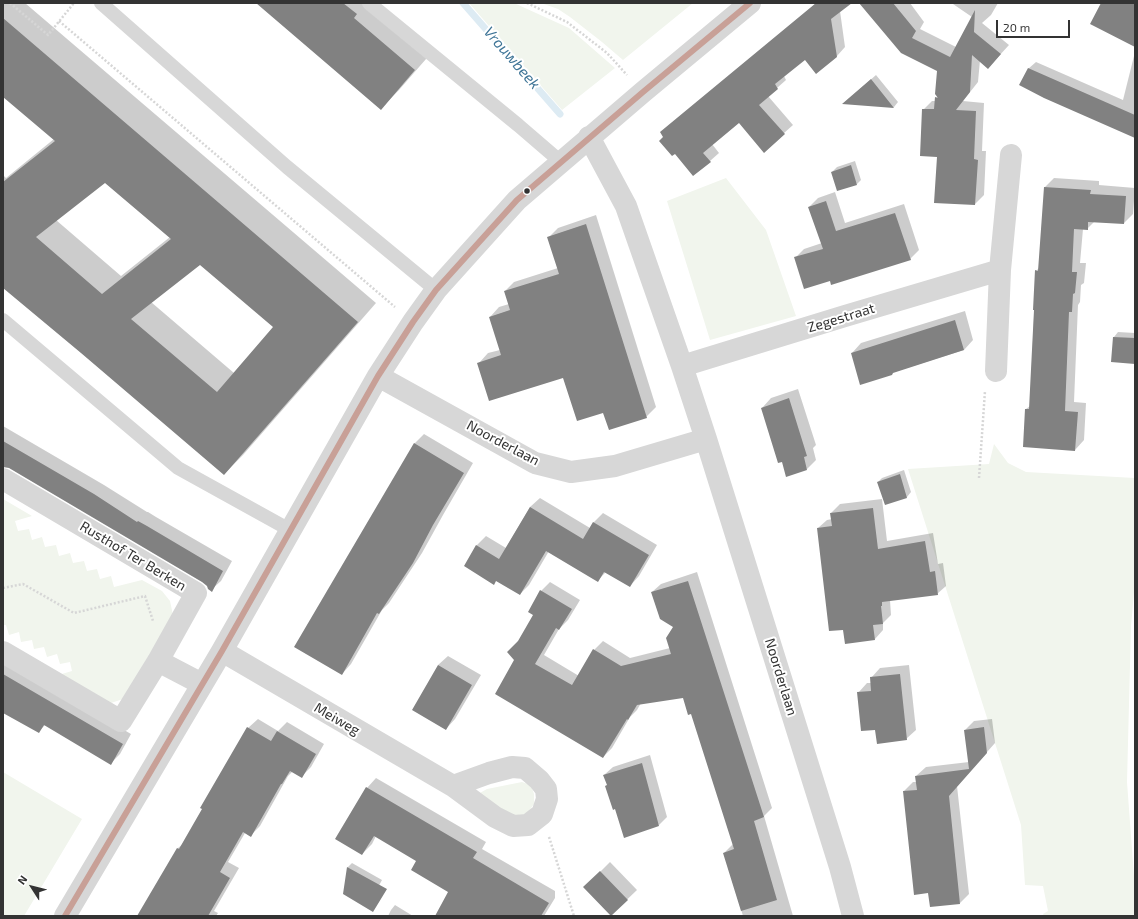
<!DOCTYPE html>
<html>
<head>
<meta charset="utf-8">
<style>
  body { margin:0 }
  #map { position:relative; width:1138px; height:919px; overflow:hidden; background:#fff; font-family:"Exo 2",sans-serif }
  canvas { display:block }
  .frame { position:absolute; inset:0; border:4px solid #333; pointer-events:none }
  .north { position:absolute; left:12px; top:867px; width:40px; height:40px; -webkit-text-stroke:3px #fff; paint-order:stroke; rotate:306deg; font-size:11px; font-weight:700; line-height:16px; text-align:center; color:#333 }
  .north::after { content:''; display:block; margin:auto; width:14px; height:18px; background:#333; clip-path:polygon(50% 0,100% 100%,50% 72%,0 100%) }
  .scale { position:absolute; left:996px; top:20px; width:74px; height:18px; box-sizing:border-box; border:2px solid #333; border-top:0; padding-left:5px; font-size:12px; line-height:14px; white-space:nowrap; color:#333; -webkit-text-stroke:3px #fff; paint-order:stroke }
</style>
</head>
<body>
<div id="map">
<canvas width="1138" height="919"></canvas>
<div class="frame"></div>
<div class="north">N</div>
<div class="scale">20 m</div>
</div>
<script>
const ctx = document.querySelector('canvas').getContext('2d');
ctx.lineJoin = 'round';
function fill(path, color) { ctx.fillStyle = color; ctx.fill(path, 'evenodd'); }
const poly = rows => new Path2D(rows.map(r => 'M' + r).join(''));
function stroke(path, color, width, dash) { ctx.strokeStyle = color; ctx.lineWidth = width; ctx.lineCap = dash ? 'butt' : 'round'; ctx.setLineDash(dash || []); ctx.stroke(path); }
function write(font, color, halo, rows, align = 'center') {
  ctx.font = font + ' "Exo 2",sans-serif'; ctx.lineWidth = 4; ctx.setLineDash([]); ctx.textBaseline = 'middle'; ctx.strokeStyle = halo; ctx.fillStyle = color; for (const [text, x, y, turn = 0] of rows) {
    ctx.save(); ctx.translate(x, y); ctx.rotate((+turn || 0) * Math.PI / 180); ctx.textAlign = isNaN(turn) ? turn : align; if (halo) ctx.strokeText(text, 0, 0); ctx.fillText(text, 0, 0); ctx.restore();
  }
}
fill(poly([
  [469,3,514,3,569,28,615,68,562,110],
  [541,3,693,3,623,60,602,42,570,17,558,9],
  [726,178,766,230,796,316,710,340,667,201],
  [994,444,1008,463,1026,472,1135,478,1135,581,1131,626,1127,782,1135,890,1135,916,1044,916,1043,914,1048,911,1043,886,1025,885,1021,825,908,469,989,464],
  [3,499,32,516,15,521,18,531,29,529,32,540,42,537,45,547,56,545,59,556,70,553,73,563,84,561,87,571,97,569,100,579,111,576,114,587,142,580,162,591,170,601,173,615,123,699,111,703,55,676,72,671,70,662,60,664,57,654,47,657,44,647,34,649,32,640,21,642,19,632,9,635,6,625,3,625],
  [3,772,82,819,24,916,3,916],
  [522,782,531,785,534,794,534,804,529,811,522,817,510,815,478,794,487,789]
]), '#f1f5ed');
fill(poly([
  [3,3,25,3,376,303,243,455,224,474,3,286,3,175,6,178,54,139,3,95],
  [105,182,170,237,121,276,56,220],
  [200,263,274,327,234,373,151,302],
  [257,3,376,3,433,51,399,90,381,108],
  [816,3,851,3,840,11,845,47,837,56,805,59,784,76,786,80,768,96,793,125,764,151,739,122,712,144,719,153,710,161,675,152],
  [860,3,910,3,924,22,920,29,956,47,972,17,953,4,953,3,998,3,991,15,982,23,1009,45,988,68,980,60,978,82,963,101,984,103,982,151,986,151,984,195,975,204,938,156,923,110,932,101,935,101,936,98,938,96,938,71],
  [1135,52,1135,137,1028,69,1036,62,1123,100],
  [876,75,898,102,894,107,844,103],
  [855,161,861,180,857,184,832,172,837,167],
  [1054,178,1099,181,1099,185,1135,188,1133,214,1124,223,1095,221,1087,229,1083,229,1080,263,1086,263,1084,283,1081,285,1080,302,1078,305,1074,402,1086,403,1084,440,1075,450,1026,409,1030,406,1036,271,1039,268,1045,187],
  [835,192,845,223,904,204,919,250,910,259,831,280,795,258,804,249,822,243,809,207,818,198],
  [596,215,656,407,646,417,604,411,563,377,479,363,488,353,500,350,490,317,499,307,509,304,505,291,514,282,558,268,549,237,558,228],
  [965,311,973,340,964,350,894,372,852,353,861,343],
  [1118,332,1135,333,1135,363,1114,337],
  [798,389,816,445,813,448,816,460,807,469,782,461,762,408,771,398],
  [3,426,104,485,147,512,148,512,156,517,232,561,221,581,211,590,203,581,10,467,3,466],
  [424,434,473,463,443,515,422,553,389,603,382,610,351,664,342,674,414,444],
  [904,470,911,492,907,497,885,504,878,482,882,478],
  [540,498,590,528,594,522,603,513,657,545,639,576,630,586,606,572,598,580,549,551,529,585,520,594,496,580,465,566,477,545,486,536,506,548,530,507],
  [882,499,887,541,933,533,938,564,943,563,946,586,937,594,890,600,891,615,883,623,883,630,875,639,844,629,818,528,827,520,832,519,831,513,840,504],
  [697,572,772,808,764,816,793,916,743,916,724,853,733,844,692,713,684,697,641,703,637,710,630,717,612,748,603,757,516,660,519,642,535,615,541,591,550,582,580,600,568,620,559,629,544,655,579,676,594,650,603,641,630,658,670,648,675,626,652,592,661,584],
  [448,656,481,675,455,719,446,729,438,665],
  [3,659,131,734,120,754,111,763,45,725,39,731,3,712],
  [909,665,916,730,906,739,876,729,858,693,867,683,871,683,871,678,880,668],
  [258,719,278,731,287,722,324,744,311,767,302,776,293,771,288,776,260,826,250,836,245,833,228,862,239,868,214,911,218,913,216,916,138,916,178,848,184,843,248,728],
  [992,719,995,743,957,786,969,894,960,903,929,892,904,791,913,782,917,782,916,776,926,767,969,762,965,730,974,721],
  [650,755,667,817,659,825,608,785,604,775,613,767],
  [376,778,486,842,482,849,555,891,555,898,544,916,483,916,450,892,418,861,376,836,372,844,362,854,367,788],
  [610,862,637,890,611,915,585,887],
  [352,863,382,880,370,902,344,893,348,867],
  [395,905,413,916,388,916,391,910]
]), '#0003');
stroke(poly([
  [463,3,560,114]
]), '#ddebf3', 7);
fill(poly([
  [256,3,343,3,357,14,354,18,415,70,381,110],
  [816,3,852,3,831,19,837,57,816,74,805,60,775,84,778,89,759,105,785,134,764,153,739,123,703,153,711,162,693,176,675,154,672,156,659,141,663,137,660,132],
  [859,3,893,3,916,31,912,38,950,57,975,10,974,32,1001,54,988,69,972,55,970,92,956,110,976,111,974,159,978,160,975,205,934,203,937,157,920,156,922,109,934,109,935,97,938,98,935,94,937,71,901,53],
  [1101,3,1135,3,1135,47,1090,24],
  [3,18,358,322,224,475,81,353,3,288,3,182,55,141,3,97],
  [105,183,171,239,102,294,36,237],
  [200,265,273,327,217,392,131,319],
  [1028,68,1135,115,1135,138,1044,98,1019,85],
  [871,79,894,108,842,104],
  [851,165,857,185,837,191,831,172],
  [1044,187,1091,190,1090,194,1126,196,1124,224,1088,222,1088,230,1074,229,1072,272,1077,272,1075,293,1073,294,1072,312,1069,312,1065,411,1078,412,1075,451,1023,447,1025,409,1029,409,1034,310,1033,310,1035,270,1038,271],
  [826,201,836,231,895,213,911,260,831,285,830,281,804,289,794,257,823,249,808,207],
  [586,224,647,418,609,430,603,413,577,421,563,378,489,401,477,363,501,355,489,317,510,310,504,291,559,274,547,237],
  [955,320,964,350,893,373,892,375,860,385,851,353],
  [1113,337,1135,338,1135,364,1111,362],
  [789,398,807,456,804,457,807,470,786,477,782,462,778,463,761,408],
  [3,441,94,494,137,522,138,521,147,526,223,571,212,592,208,589,207,586,202,582,9,468,3,467],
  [414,443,464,473,433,525,413,563,379,614,377,613,342,675,294,647],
  [900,474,907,498,885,505,877,482],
  [530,507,583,539,593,522,649,555,630,587,604,572,598,582,546,551,520,595,496,581,494,585,464,566,476,545,499,559],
  [873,508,878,549,925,541,930,572,935,571,938,595,882,602,882,606,881,606,883,624,873,625,875,640,845,644,843,630,829,631,817,528,832,526,830,513],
  [688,581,764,817,754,821,777,900,741,911,723,853,734,849,691,714,688,715,683,698,637,705,628,720,627,719,603,758,495,694,514,660,507,652,518,641,533,615,528,612,540,590,572,609,559,630,556,628,535,664,572,685,593,649,621,666,671,654,666,638,673,627,660,619,651,592],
  [438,665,472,685,446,730,412,710],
  [3,674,123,744,111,765,44,725,39,733,3,713],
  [900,674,907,740,877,744,875,730,861,731,857,692,871,691,870,677],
  [247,727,271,741,277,731,316,754,302,778,290,771,282,784,281,784,251,837,243,832,220,872,230,878,208,916,137,916,177,848,179,849,202,809,200,808],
  [984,727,987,753,949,796,960,904,930,907,928,893,914,895,903,791,917,790,915,776,969,769,964,730],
  [642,763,659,826,624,838,615,809,613,810,605,786,607,785,603,775],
  [366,787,477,852,473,858,549,903,541,916,435,916,448,892,411,870,416,861,374,836,362,855,335,839],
  [347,867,387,889,373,912,343,894],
  [600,871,628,900,611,916,583,887]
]), '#818181');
stroke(poly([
  [10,3,48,35,74,3],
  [527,3,567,22,607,53,627,75],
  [59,21,395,307],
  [979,478,985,391],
  [3,588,23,584,74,613,145,596,153,621],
  [549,837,550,840,574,916]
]), '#d6d6d6', 2.5, [2, 2]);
stroke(poly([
  [101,3,287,167,436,290],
  [369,3,518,125,561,162],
  [3,320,178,468,290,530]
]), '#d7d7d7', 14);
stroke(poly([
  [589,137,626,206,682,366,706,439,840,867,853,916],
  [682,366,845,316,1000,270,1011,155],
  [996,371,1000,270],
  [378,376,535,463,571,472,615,466,706,439],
  [3,479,196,593,158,661,121,721,3,652],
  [222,651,453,786,495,817,513,826,528,825,542,814,547,799,546,789,539,780,525,768,512,767,489,773,453,786],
  [158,661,202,684],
  [65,916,222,651,378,376,413,322,436,290,517,200,643,92,750,3]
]), '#d7d7d7', 22);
stroke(poly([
  [65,916,222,651,378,376,413,322,436,290,517,200,643,92,750,3]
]), '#c8a097', 6);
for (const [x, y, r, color] of [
  [527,191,3.5,"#333"]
]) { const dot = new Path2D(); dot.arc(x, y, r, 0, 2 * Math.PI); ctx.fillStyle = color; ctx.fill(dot); stroke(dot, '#fff', 1.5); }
write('14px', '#333', '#fff', [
  ["Zegestraat",841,318,-17],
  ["Noorderlaan",503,443,28],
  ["Rusthof Ter Berken",133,556,31],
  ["Noorderlaan",781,677,73],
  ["Meiweg",337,719,30]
]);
write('italic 15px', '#3f7597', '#fff', [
  ["Vrouwbeek",512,58,49]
]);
</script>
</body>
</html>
